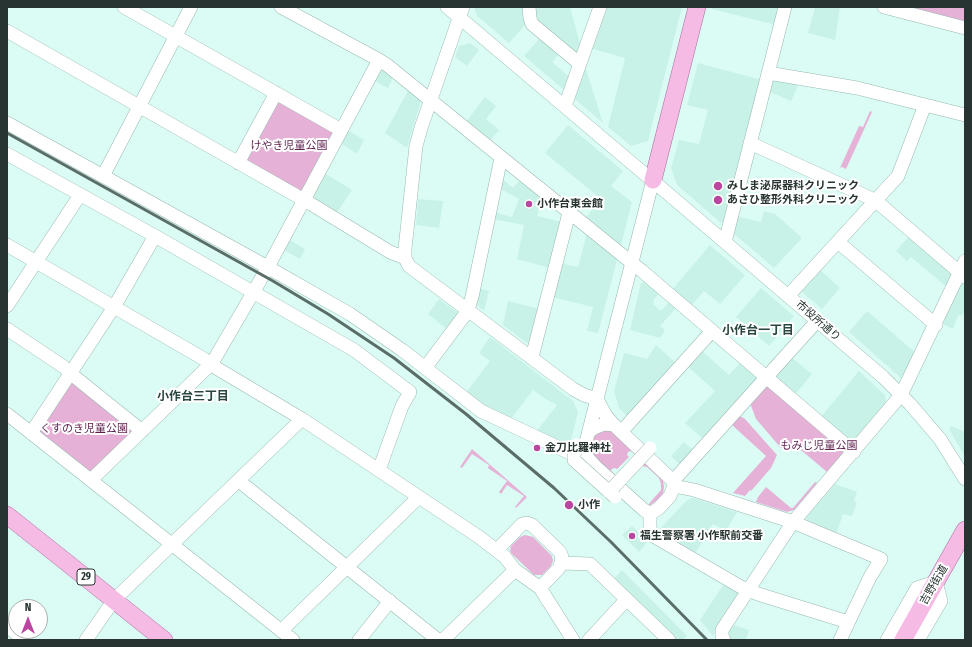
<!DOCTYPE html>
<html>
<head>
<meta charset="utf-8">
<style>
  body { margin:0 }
  #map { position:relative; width:972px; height:647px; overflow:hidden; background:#dbfcf4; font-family:"Fira Sans Condensed",sans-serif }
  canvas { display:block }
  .frame { position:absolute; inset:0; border:8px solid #273431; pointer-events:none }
  .north { position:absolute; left:8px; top:599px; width:40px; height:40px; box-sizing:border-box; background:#fff; border:1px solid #a9aead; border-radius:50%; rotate:0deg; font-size:11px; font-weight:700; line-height:16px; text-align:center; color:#273431 }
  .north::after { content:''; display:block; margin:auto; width:14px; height:18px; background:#bb469f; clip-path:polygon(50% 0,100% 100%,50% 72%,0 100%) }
</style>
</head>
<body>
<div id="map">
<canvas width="972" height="647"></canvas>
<div class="frame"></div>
<div class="north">N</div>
</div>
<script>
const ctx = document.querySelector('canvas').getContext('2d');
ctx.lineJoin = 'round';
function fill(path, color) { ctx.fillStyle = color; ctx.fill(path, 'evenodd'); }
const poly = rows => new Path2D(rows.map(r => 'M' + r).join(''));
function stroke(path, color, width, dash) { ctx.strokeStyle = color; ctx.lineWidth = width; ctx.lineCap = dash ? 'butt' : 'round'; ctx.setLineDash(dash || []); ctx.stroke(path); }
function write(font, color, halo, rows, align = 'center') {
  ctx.font = font + ' "Fira Sans Condensed","Noto Sans JP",sans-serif'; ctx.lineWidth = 4; ctx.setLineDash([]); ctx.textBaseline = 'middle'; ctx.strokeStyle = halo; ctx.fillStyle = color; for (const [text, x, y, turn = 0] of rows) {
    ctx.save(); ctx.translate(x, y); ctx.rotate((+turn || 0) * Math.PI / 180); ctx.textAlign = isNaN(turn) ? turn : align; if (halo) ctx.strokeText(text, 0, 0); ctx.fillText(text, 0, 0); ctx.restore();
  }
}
fill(poly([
  [474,7,525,7,526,24,509,43,477,16],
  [533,7,570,7,581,47,579,53,574,54,536,22],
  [604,7,682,7,648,141,631,146,608,127,625,58,590,48],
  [713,7,780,7,776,25,712,9],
  [815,7,840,7,835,40,808,33],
  [541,37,560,53,552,62,571,78,567,88,563,89,524,56],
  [470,43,479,50,467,66,455,57,459,46],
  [698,63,762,80,725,222,721,223,677,185,671,168,679,140,699,144,708,110,687,105],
  [383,68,394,76,388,88,373,80,379,69],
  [584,68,586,69,603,123,575,99,574,94],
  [774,78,799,83,791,101,768,91,770,81],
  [409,89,420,98,421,101,407,148,385,133],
  [485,97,496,106,486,119,499,130,489,142,465,123],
  [568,125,623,171,611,186,632,202,621,245,617,246,587,222,589,220,586,217,601,199,545,153],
  [346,129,364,140,357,154,339,142],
  [323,172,352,190,336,214,312,200,311,195],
  [501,178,513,188,521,179,542,197,537,216,562,222,550,268,517,259,524,225,492,219,494,212,512,217,519,199,499,188],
  [418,199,443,201,439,228,416,225],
  [764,211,775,214,802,238,774,268,733,233,736,216,761,222],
  [587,233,616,256,617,260,598,333,587,331,593,307,552,297,560,263,578,267],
  [910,235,953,272,948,288,911,257,907,261,896,251],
  [288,239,305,249,300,259,282,249],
  [710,245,745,275,720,304,704,291,690,307,671,291],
  [819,269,840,288,822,309,802,292,802,287],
  [647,281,660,292,654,299,653,304,661,311,670,301,677,307,660,326,665,330,660,338,630,330,641,283],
  [964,282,965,310,962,316,958,315,953,329,944,325,942,320,960,283],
  [478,288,489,291,484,311,477,305,475,301],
  [761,288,794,316,769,346,736,317],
  [439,299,457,312,458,317,448,330,428,314],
  [508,301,539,309,531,342,527,343,503,325],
  [867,311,917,354,906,377,901,378,849,332],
  [490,337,573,401,578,412,570,445,566,447,536,432,557,405,547,400,533,390,510,420,485,408,465,394,490,361,479,353],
  [656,345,677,364,630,415,626,415,619,408,614,391,624,353,647,359],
  [701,350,729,375,741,362,758,376,758,381,704,440,685,423,715,391,687,366],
  [791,357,812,374,794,396,775,379,775,375],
  [859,371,885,395,886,403,852,442,848,442,820,418],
  [951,426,965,432,965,457,949,429],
  [684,442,694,451,682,464,678,463,671,456],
  [835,484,857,492,854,501,857,503,852,516,843,514,836,535,807,523,806,518],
  [693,498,737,512,726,531,713,524,694,555,660,535,659,530,687,500],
  [632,526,648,541,639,552,622,535],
  [622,570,687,636,683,640,674,640,612,581],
  [725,582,739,590,740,595,713,636,700,620],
  [731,624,749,630,746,640,728,640,726,637]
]), '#c8f2e8');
fill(poly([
  [899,7,965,7,965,24],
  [279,101,332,130,333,135,303,190,299,192,246,162],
  [870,111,872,112,846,169,842,167,840,168,859,126,863,127],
  [70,381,134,432,93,472,87,472,39,434,39,429],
  [765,386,770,386,842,448,843,453,827,472,795,445,781,448,756,419,750,403],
  [740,416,745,419,777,455,771,468,751,491,750,490,745,496,733,493,766,456,732,425],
  [609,430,613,432,663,480,664,487,663,494,656,501,649,506,647,506,661,490,661,484,659,478,647,467,642,466,621,483,595,459,591,452,591,441,595,435,600,431],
  [631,451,640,459,621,480,611,471,612,469,615,468,617,469,629,457,627,455,628,452],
  [472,449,527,497,516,508,515,507,524,496,507,485,501,494,499,492,507,481,488,468,489,465,472,454,462,468,460,467],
  [815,482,817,483,794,510,787,512,756,502,758,497,766,487,791,508,793,508],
  [525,535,533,537,552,556,553,561,551,566,542,575,534,575,512,554,510,551,511,546,520,537]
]), '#e6b1d6');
const minor = poly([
  [124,7,341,130],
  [281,7,379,60,387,65,642,271,854,452],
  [447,7,679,203,883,377,910,404,940,439,965,479],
  [463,7,421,128,416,146,405,249,405,258,409,266,573,389,584,395,597,399,653,180],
  [529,7,530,18,532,24,580,64],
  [884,7,965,28],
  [7,31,311,204,390,252,405,258],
  [768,73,857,88,965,115],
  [565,106,600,7],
  [7,123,262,264,350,314,402,350,481,411,570,453,584,450],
  [750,143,870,198,882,206,965,277],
  [7,154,155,236,354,350,410,392,402,406,379,470],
  [238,163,276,93],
  [103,176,191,7],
  [725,242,785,7],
  [838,242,936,325],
  [7,245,204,359,218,369,302,419,479,537,505,557,515,570,540,588,573,640],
  [788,296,898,176,925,105],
  [7,306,80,195],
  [7,329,64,367,70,373,142,431],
  [532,357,569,213],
  [425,368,464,316,468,309,472,297,501,158],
  [7,414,293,640],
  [589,432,594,428,604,424,614,425,673,481,674,486,670,496,659,508,650,514,644,510,596,467,586,456,584,450,597,399,606,416,614,425],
  [621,432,712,331],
  [31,433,114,307,155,236],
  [91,480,211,364,215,358,268,267,379,60],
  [239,481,438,640],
  [673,481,817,321],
  [674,486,694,490,793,522,881,559,870,577,840,640],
  [650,514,650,529,655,537,741,587,758,594,848,622],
  [497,550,522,524,527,523,532,525,560,552,562,557,561,563,559,568,540,588],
  [561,563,590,564,669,640],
  [7,626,24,640],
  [281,631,419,497],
  [86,640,114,600,302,419],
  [359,640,390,601],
  [443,640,515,570],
  [589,640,626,600],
  [724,640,722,636,722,630,793,522,901,395,965,261],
  [887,640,917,588,936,582,941,601,918,640]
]);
const major = poly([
  [653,180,697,7],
  [7,515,164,640],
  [903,640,965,530]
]);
stroke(minor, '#98b8b0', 14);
stroke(major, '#a96e9b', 18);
stroke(minor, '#fff', 13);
stroke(major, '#f5bbe5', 17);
stroke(poly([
  [7,133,273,281,328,314,394,358,466,414,554,488,611,542,707,640]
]), '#5a6d68', 3);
const minorBridge = poly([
  [577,445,574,455,574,460,615,497],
  [609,492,650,448]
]);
stroke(minorBridge, '#98b8b0', 14, []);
stroke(minorBridge, '#fff', 13);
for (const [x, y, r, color] of [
  [718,186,5,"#bb469f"],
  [718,200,5,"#bb469f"],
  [529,204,4,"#bb469f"],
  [537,448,4,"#bb469f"],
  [569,505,5,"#bb469f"],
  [632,536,4,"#bb469f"]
]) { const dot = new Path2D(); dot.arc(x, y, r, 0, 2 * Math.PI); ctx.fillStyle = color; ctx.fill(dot); stroke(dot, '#fff', 1.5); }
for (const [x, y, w] of [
  [86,577,18]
]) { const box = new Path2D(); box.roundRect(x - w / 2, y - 8, w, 16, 3); ctx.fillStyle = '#fff'; ctx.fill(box); stroke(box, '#273431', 1); }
write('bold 10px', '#273431', null, [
  ["29",86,577]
]);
write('11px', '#5c1f4e', '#fff', [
  ["けやき児童公園",289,146],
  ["くすのき児童公園",84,429],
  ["もみじ児童公園",819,446]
]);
write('bold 11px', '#273431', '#fff', [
  ["みしま泌尿器科クリニック",727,186],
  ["あさひ整形外科クリニック",727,200],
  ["小作台東会館",537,204],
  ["金刀比羅神社",545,448],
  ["小作",578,505],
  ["福生警察署 小作駅前交番",640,536]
], 'left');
write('11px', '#273431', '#fff', [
  ["市役所通り",818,321,41],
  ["吉野街道",934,585,-60]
]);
write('bold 12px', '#2a4640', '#fff', [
  ["小作台一丁目",758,331],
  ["小作台三丁目",193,397]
]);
</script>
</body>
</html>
